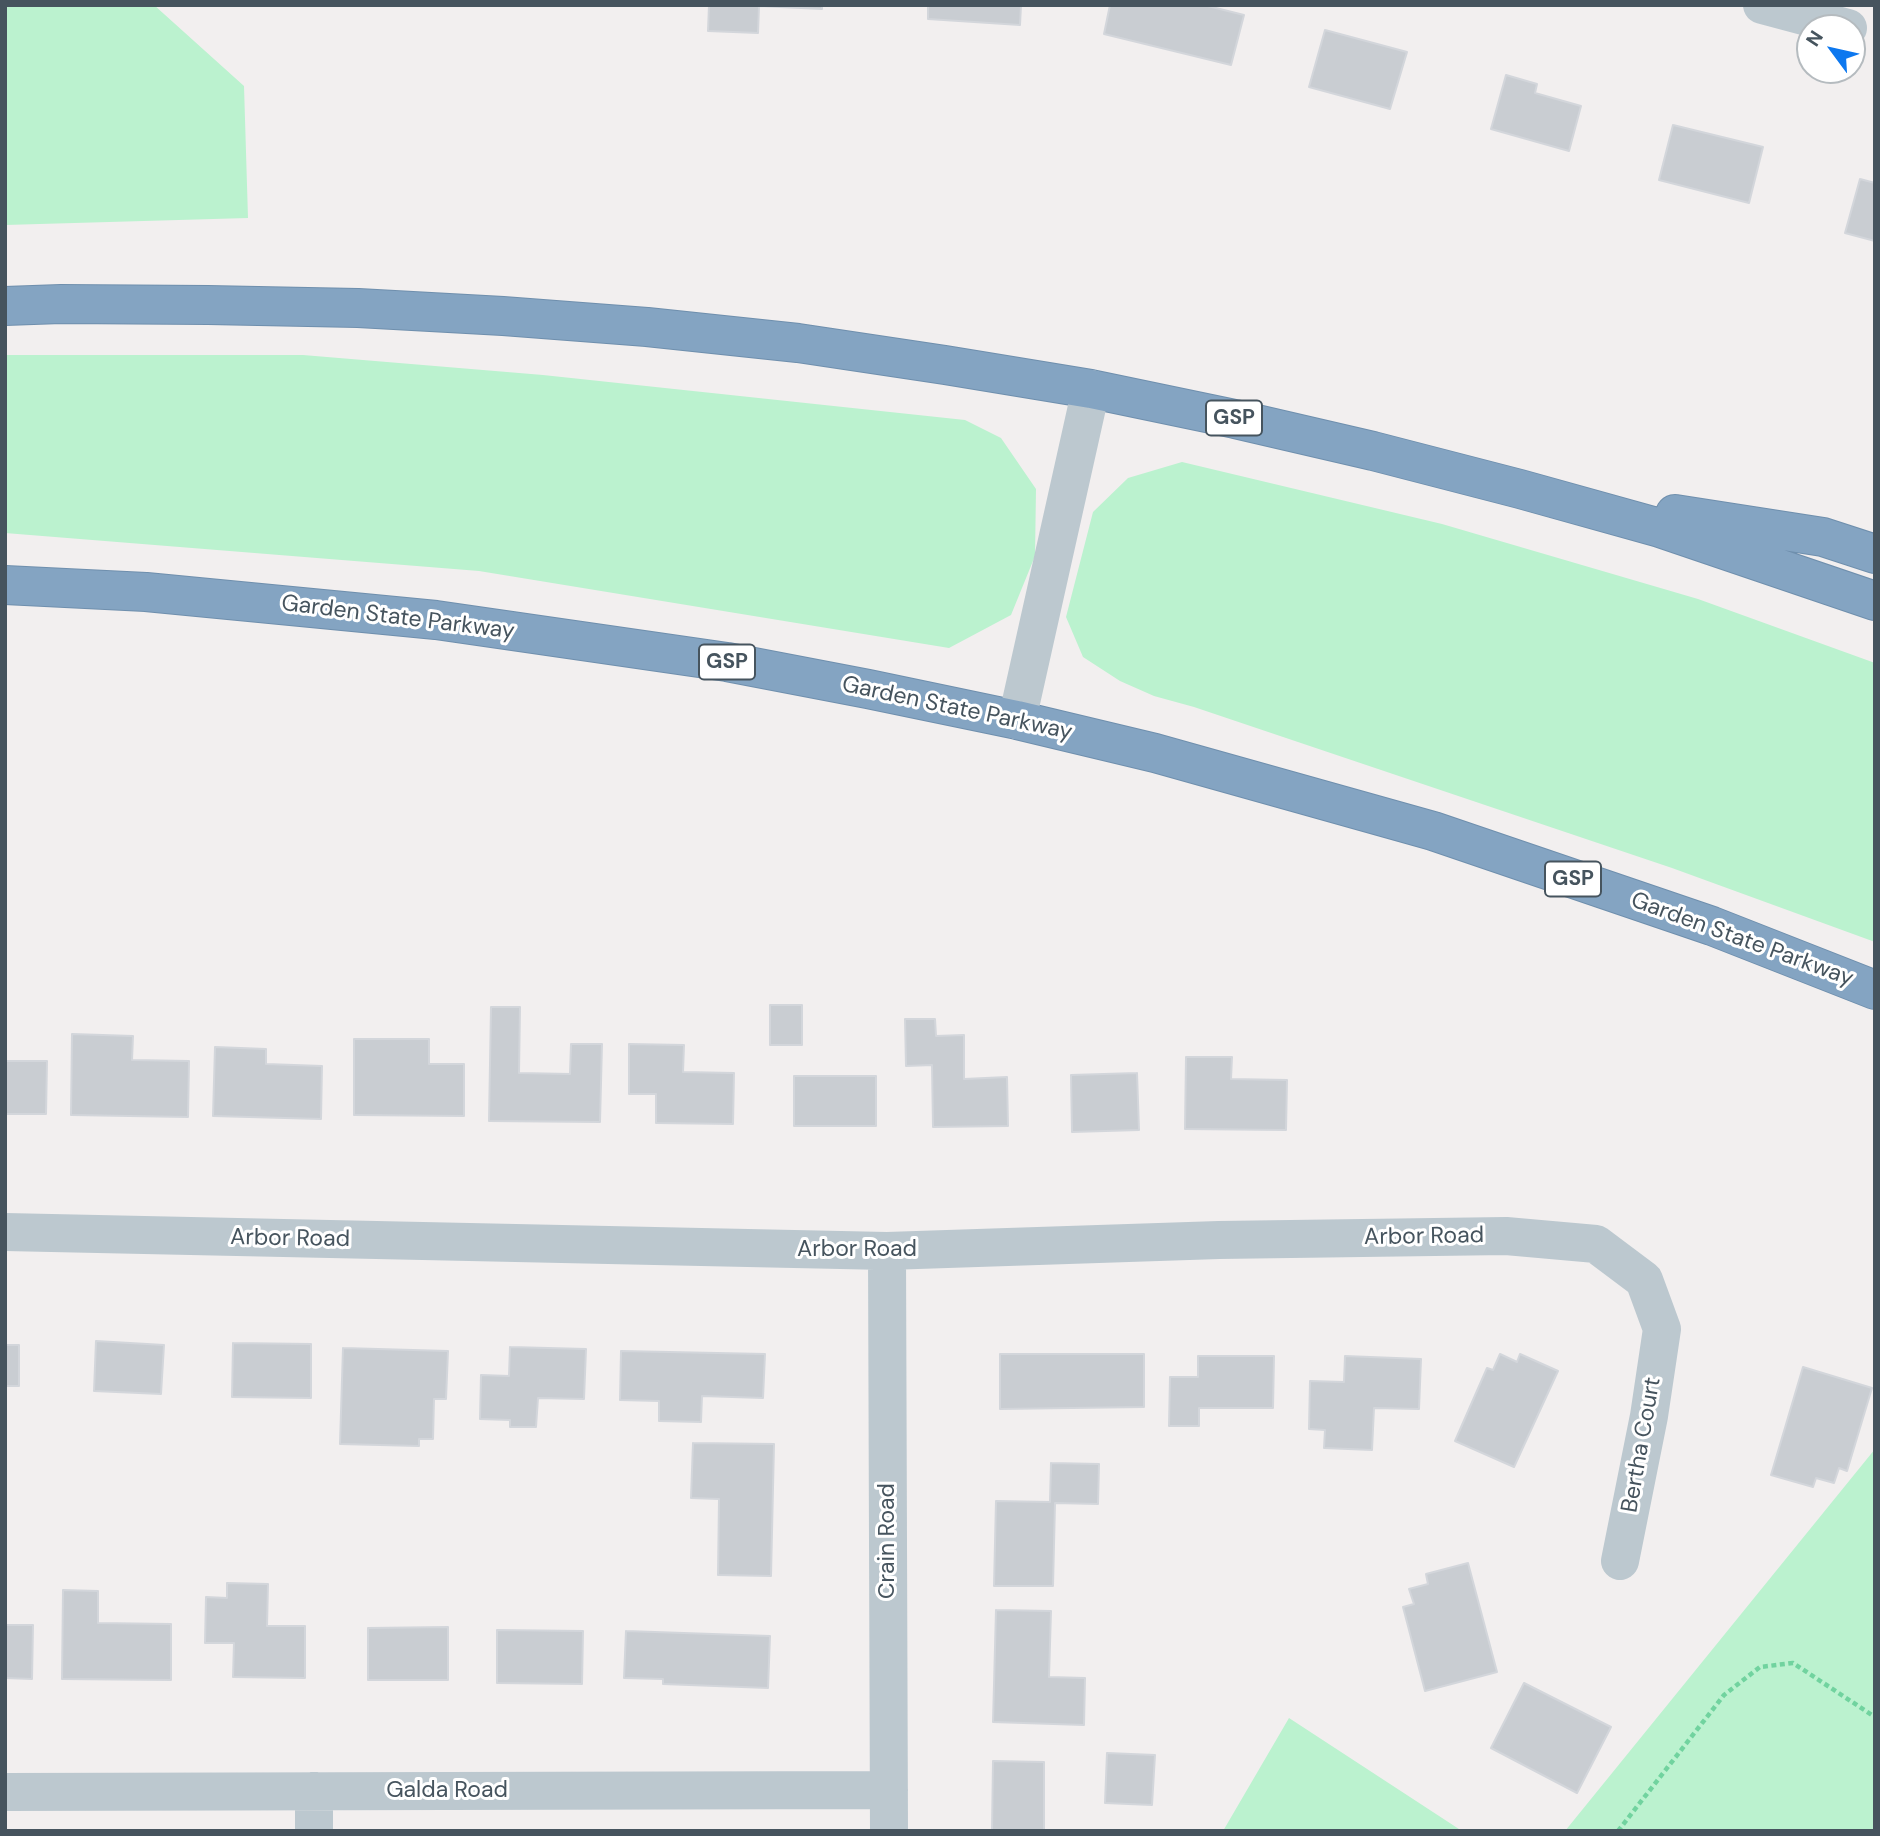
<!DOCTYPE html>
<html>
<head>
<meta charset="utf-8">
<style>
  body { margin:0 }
  #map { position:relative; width:1880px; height:1836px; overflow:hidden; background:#f2efef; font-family:"DM Sans",sans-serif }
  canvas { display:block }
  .frame { position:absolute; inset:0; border:7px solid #46545e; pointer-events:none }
  .north { position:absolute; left:1796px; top:14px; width:70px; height:70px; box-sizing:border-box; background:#fff; border:2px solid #b5bbbf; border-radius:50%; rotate:303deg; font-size:19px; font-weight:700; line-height:28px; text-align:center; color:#46545e }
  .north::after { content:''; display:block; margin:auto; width:24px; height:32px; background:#0d78ef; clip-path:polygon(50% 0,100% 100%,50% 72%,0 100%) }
</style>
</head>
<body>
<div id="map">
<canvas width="1880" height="1836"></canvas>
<div class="frame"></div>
<div class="north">N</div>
</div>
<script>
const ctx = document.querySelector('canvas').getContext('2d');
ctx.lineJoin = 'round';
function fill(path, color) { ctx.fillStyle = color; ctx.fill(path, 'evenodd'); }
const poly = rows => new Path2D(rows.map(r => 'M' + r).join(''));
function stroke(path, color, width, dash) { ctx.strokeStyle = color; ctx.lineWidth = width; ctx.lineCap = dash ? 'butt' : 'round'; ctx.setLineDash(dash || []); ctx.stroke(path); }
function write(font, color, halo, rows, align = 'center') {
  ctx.font = font + ' "DM Sans",sans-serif'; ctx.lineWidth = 6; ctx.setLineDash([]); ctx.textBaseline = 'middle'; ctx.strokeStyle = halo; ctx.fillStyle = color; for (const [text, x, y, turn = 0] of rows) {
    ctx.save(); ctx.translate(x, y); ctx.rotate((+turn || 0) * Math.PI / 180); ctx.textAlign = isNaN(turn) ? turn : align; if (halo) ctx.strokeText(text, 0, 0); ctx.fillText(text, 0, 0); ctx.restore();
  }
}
fill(poly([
  [5,5,154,5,244,86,248,218,5,225],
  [5,355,303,355,543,375,965,420,1001,438,1036,489,1035,556,1011,615,949,648,479,571,5,533],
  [1182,462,1442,524,1698,599,1875,663,1875,942,1672,868,1194,707,1154,696,1120,681,1083,657,1066,617,1093,512,1128,478],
  [1875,1449,1875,1831,1565,1831],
  [1289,1718,1462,1831,1223,1831]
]), '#bbf2cf');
const building = poly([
  [709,5,822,5,822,9,759,6,758,33,708,31,709,5],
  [928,5,1021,5,1020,25,928,19,928,5],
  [1110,5,1204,5,1244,15,1231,65,1104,34,1110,5],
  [1325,30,1407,52,1390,109,1309,87,1325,30],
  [1506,75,1537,84,1535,93,1581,106,1569,151,1491,129,1506,75],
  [1673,125,1763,147,1749,203,1659,180,1673,125],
  [1860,179,1875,183,1875,241,1845,233,1860,179],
  [770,1005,802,1005,802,1045,770,1045,770,1005],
  [491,1007,520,1007,519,1073,570,1074,571,1044,602,1044,600,1122,489,1121,491,1007],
  [905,1019,935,1019,936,1036,964,1035,964,1079,1007,1077,1008,1126,933,1127,932,1065,906,1066,905,1019],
  [72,1034,133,1036,132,1060,189,1061,188,1117,71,1115,72,1034],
  [354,1039,429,1039,429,1064,464,1064,464,1116,354,1115,354,1039],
  [629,1044,684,1045,683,1072,734,1073,733,1124,656,1123,656,1094,629,1094,629,1044],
  [215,1047,266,1049,266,1064,322,1066,321,1119,213,1116,215,1047],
  [1186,1057,1232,1057,1231,1079,1287,1080,1286,1130,1185,1129,1186,1057],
  [5,1061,47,1061,46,1114,5,1114,5,1061],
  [1137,1073,1139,1130,1072,1132,1071,1075,1137,1073],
  [794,1076,876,1076,876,1126,794,1126,794,1076],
  [96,1341,164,1345,161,1394,94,1391,96,1341],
  [233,1343,311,1344,311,1398,232,1397,233,1343],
  [5,1345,19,1345,19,1386,5,1386,5,1345],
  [510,1347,586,1349,584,1399,538,1398,536,1427,510,1427,510,1420,480,1419,481,1375,509,1376,510,1347],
  [343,1348,448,1351,446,1399,434,1399,433,1439,419,1439,419,1446,340,1444,343,1348],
  [621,1351,765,1354,763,1398,702,1396,701,1422,659,1421,659,1401,620,1400,621,1351],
  [1000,1354,1144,1354,1144,1407,1000,1409,1000,1354],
  [1500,1354,1517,1362,1520,1354,1558,1371,1514,1467,1455,1441,1487,1368,1493,1370,1500,1354],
  [1198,1356,1274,1356,1273,1408,1199,1408,1199,1426,1169,1426,1170,1377,1198,1377,1198,1356],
  [1345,1356,1421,1359,1419,1409,1374,1408,1372,1450,1324,1448,1325,1430,1309,1429,1310,1381,1344,1382,1345,1356],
  [1803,1367,1872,1388,1847,1471,1839,1468,1834,1483,1816,1478,1813,1487,1771,1475,1803,1367],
  [693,1443,774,1444,771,1576,718,1575,719,1499,691,1498,693,1443],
  [1051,1463,1099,1464,1098,1504,1055,1503,1053,1586,994,1586,996,1501,1050,1502,1051,1463],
  [1468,1563,1497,1672,1425,1691,1403,1607,1414,1604,1409,1589,1428,1584,1426,1574,1468,1563],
  [227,1583,268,1584,267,1626,305,1626,305,1678,233,1677,234,1643,205,1643,206,1597,227,1598,227,1583],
  [63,1590,98,1591,98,1623,171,1624,171,1680,62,1679,63,1590],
  [996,1610,1051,1611,1049,1677,1085,1678,1084,1725,993,1722,996,1610],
  [5,1625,33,1625,32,1679,5,1678,5,1625],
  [448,1627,448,1680,368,1680,368,1628,448,1627],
  [497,1630,583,1631,582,1684,497,1683,497,1630],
  [626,1631,770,1636,768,1688,663,1684,663,1679,624,1678,626,1631],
  [1524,1683,1611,1727,1577,1793,1491,1748,1524,1683],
  [1107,1753,1155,1755,1152,1805,1105,1803,1107,1753],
  [993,1761,1044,1762,1044,1831,992,1831,993,1761]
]);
fill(building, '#c9cdd2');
stroke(building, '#d3d6db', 2);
const highway = poly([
  [5,306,61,304,208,305,358,308,503,316,647,327,798,343,945,365,1091,389,1235,419,1373,451,1520,489,1660,528,1875,601],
  [1675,514,1823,537,1875,554],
  [5,585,146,592,436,620,727,662,868,689,1017,720,1155,753,1433,831,1712,926,1875,990]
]);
stroke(highway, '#6f8fad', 40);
stroke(poly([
  [1618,1831,1724,1695,1760,1667,1793,1663,1875,1717]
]), '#71d39f', 4.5, [5, 3.5]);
stroke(poly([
  [1762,5,1848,28],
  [1017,720,1091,389],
  [5,1232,887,1251,1219,1240,1506,1236,1596,1244,1644,1280,1662,1329,1649,1416,1620,1561],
  [887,1251,889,1831],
  [314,1791,314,1831],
  [5,1792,889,1790]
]), '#bcc8cf', 38);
stroke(highway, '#84a4c2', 38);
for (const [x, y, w] of [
  [1234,418,56],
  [727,662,56],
  [1573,879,56]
]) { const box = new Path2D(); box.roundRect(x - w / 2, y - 17.5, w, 35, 5); ctx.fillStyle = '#fff'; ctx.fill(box); stroke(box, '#46545e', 2); }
write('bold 21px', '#46545e', null, [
  ["GSP",1234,418],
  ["GSP",727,662],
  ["GSP",1573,879]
]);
write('23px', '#46545e', '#fff', [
  ["Garden State Parkway",398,618,7],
  ["Garden State Parkway",957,709,12],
  ["Garden State Parkway",1742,940,20],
  ["Arbor Road",1424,1237,-1],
  ["Arbor Road",290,1239,1],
  ["Arbor Road",857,1250],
  ["Bertha Court",1642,1445,-80],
  ["Crain Road",888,1541,-90],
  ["Galda Road",447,1791]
]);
</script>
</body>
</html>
